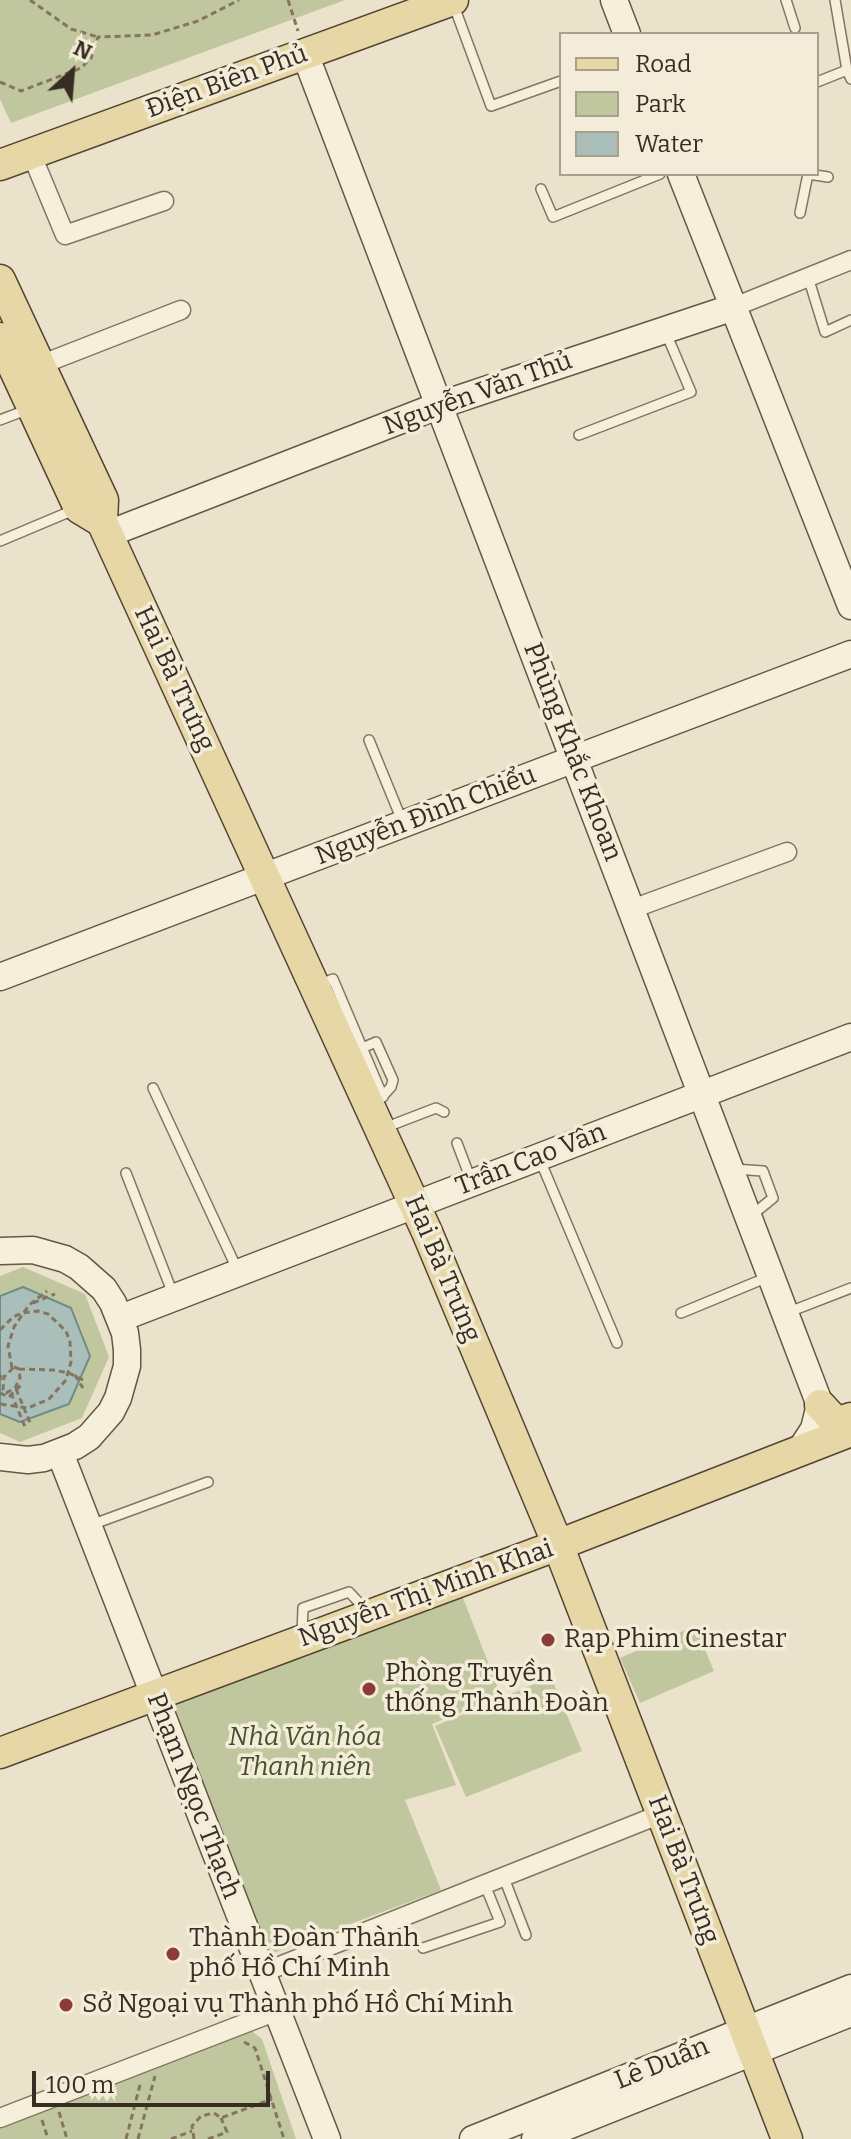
<!DOCTYPE html>
<html>
<head>
<meta charset="utf-8">
<style>
  body { margin:0 }
  #map { position:relative; width:851px; height:2139px; overflow:hidden; background:#eae2ca; font-family:Bitter,serif }
  canvas { display:block }
  .legend { position:absolute; left:559px; top:32px; width:260px; height:144px; box-sizing:border-box; background:#f2ecd8; border:2px solid #a7a08f; margin:0; padding:10px 14px; list-style:none; font-size:24px; color:#372d22 }
  .legend li { display:flex; align-items:center; gap:16px; height:40px }
  .legend b { width:40px; border:2px solid #a7a08f }
  .north { position:absolute; left:32px; top:32px; width:80px; height:80px; -webkit-text-stroke:6px #f2ecd8; paint-order:stroke; rotate:26deg; font-size:22px; font-weight:700; line-height:32px; text-align:center; color:#372d22 }
  .north::after { content:''; display:block; margin:auto; width:28px; height:36px; background:#372d22; clip-path:polygon(50% 0,100% 100%,50% 72%,0 100%) }
  .scale { position:absolute; left:32px; top:2071px; width:238px; height:36px; box-sizing:border-box; border:4px solid #372d22; border-top:0; padding-left:10px; font-size:24px; line-height:28px; white-space:nowrap; color:#372d22; -webkit-text-stroke:6px #f2ecd8; paint-order:stroke }
</style>
</head>
<body>
<div id="map">
<canvas width="851" height="2139"></canvas>
<ul class="legend">
<li><b style="height:10px;background:#e8d7a6"></b>Road</li>
<li><b style="height:22px;background:#c0c79e"></b>Park</li>
<li><b style="height:22px;background:#aabfba"></b>Water</li>
</ul>
<div class="north">N</div>
<div class="scale">100 m</div>
</div>
<script>
const ctx = document.querySelector('canvas').getContext('2d');
ctx.lineJoin = 'round';
function fill(path, color) { ctx.fillStyle = color; ctx.fill(path, 'evenodd'); }
const poly = rows => new Path2D(rows.map(r => 'M' + r).join(''));
function stroke(path, color, width, dash) { ctx.strokeStyle = color; ctx.lineWidth = width; ctx.lineCap = dash ? 'butt' : 'round'; ctx.setLineDash(dash || []); ctx.stroke(path); }
function write(font, color, halo, rows, align = 'center') {
  ctx.font = font + ' Bitter,serif'; ctx.lineWidth = 7; ctx.setLineDash([]); ctx.textBaseline = 'middle'; ctx.strokeStyle = halo; ctx.fillStyle = color; for (const [text, x, y, turn = 0] of rows) {
    ctx.save(); ctx.translate(x, y); ctx.rotate((+turn || 0) * Math.PI / 180); ctx.textAlign = isNaN(turn) ? turn : align; if (halo) ctx.strokeText(text, 0, 0); ctx.fillText(text, 0, 0); ctx.restore();
  }
}
fill(poly([
  [0,0,345,0,11,123,0,99],
  [23,1267,85,1294,109,1357,82,1418,20,1442,0,1433,0,1276],
  [456,1580,501,1696,432,1724,456,1785,405,1800,441,1890,268,1955,163,1691],
  [695,1626,714,1671,640,1703,620,1658],
  [551,1677,582,1751,466,1797,435,1726],
  [242,2030,253,2032,262,2039,296,2139,0,2139,0,2125]
]), '#c0c79e');
const water = poly([
  [23,1287,71,1308,90,1356,69,1404,20,1422,0,1414,0,1296,23,1287]
]);
fill(water, '#aabfba');
stroke(water, '#718c87', 2);
const lane = poly([
  [786,0,795,28],
  [835,0,847,70,851,79],
  [454,6,491,106,561,81],
  [817,82,847,70],
  [541,189,553,217,660,174],
  [800,213,808,174,828,177],
  [808,277,825,332,851,320],
  [0,420,29,409],
  [579,435,691,392,666,333],
  [0,541,76,509],
  [369,740,403,823],
  [318,985,333,979,383,1097],
  [360,1049,376,1042,393,1080,391,1087,381,1098],
  [153,1088,237,1269],
  [384,1128,436,1108,444,1112],
  [457,1143,471,1180],
  [540,1160,617,1343],
  [734,1169,763,1171,773,1198,752,1215],
  [126,1173,173,1294],
  [789,1312,851,1288],
  [681,1313,768,1277],
  [91,1525,208,1482],
  [302,1636,303,1608,349,1592,366,1610],
  [504,1878,526,1935],
  [423,1948,500,1922,485,1885]
]);
const street = poly([
  [31,153,65,235,164,201],
  [734,307,851,260],
  [40,365,181,310],
  [632,909,787,852],
  [262,1973,661,1814],
  [0,2118,277,2011]
]);
const secondary = poly([
  [614,0,627,34],
  [305,54,820,1405,814,1429,801,1449],
  [681,174,851,606],
  [108,534,440,405,734,307],
  [0,977,851,654],
  [0,1251,33,1250,65,1259,79,1267,104,1289,113,1303,125,1333,127,1350,127,1366,118,1398,111,1412,89,1437,75,1446,44,1458,28,1460,0,1457],
  [121,1318,851,1037],
  [60,1453,327,2139],
  [473,2139,851,1988],
  [535,2139,851,2013]
]);
const primary = poly([
  [0,165,453,0],
  [0,280,103,500,102,522,427,1232,558,1545,787,2139],
  [0,338,79,508,102,522],
  [820,1405,833,1419,842,1421,851,1418],
  [0,1753,558,1545,851,1431]
]);
stroke(lane, '#847560', 12);
stroke(street, '#847560', 21);
stroke(secondary, '#665743', 29);
stroke(primary, '#534433', 33);
stroke(poly([
  [30,0,71,29,98,37],
  [288,0,298,31],
  [0,82,21,91,81,68,91,58,98,37,152,35,198,21,239,0],
  [33,1303,55,1294],
  [0,1330,13,1317,22,1313,38,1311,48,1314,66,1331,70,1342,71,1362,66,1380,49,1399,28,1408,0,1404],
  [14,1367,19,1369,20,1378,15,1388,6,1393,3,1390,4,1377,14,1367],
  [12,1368,8,1346,14,1327,29,1305,47,1291],
  [19,1369,53,1370,69,1373,85,1381],
  [75,1375,83,1388],
  [0,1380,1,1375],
  [0,1393,9,1397,23,1383],
  [11,1393,25,1427],
  [244,2042,255,2048,284,2139],
  [59,2112,67,2139],
  [42,2120,48,2139],
  [126,2139,141,2081],
  [138,2139,155,2076],
  [171,2139,192,2131],
  [194,2139,192,2126,201,2116,214,2113,221,2118,272,2099],
  [208,2139,227,2132,221,2118]
]), '#847560', 3, [6, 4]);
stroke(lane, '#f5efdc', 9);
stroke(street, '#f5efdc', 18);
stroke(secondary, '#f5efdc', 26);
stroke(primary, '#e8d7a6', 30);
stroke(poly([
  [16,1389,31,1425]
]), '#847560', 3, [6, 4]);
for (const [x, y, r, color] of [
  [548,1640,8,"#8d3b37"],
  [369,1689,8,"#8d3b37"],
  [173,1954,8,"#8d3b37"],
  [66,2005,8,"#8d3b37"]
]) { const dot = new Path2D(); dot.arc(x, y, r, 0, 2 * Math.PI); ctx.fillStyle = color; ctx.fill(dot); stroke(dot, '#f2ecd8', 3); }
write('26px', '#372d22', '#f2ecd8', [
  ["Điện Biên Phủ",227,82,-20],
  ["Nguyễn Văn Thủ",478,394,-20],
  ["Hai Bà Trưng",174,679,65],
  ["Phùng Khắc Khoan",572,752,69],
  ["Nguyễn Đình Chiểu",426,816,-21],
  ["Trần Cao Vân",531,1160,-21],
  ["Hai Bà Trưng",442,1269,67],
  ["Nguyễn Thị Minh Khai",426,1594,-20],
  ["Phạm Ngọc Thạch",193,1796,69],
  ["Hai Bà Trưng",683,1870,69],
  ["Lê Duẩn",662,2064,-22]
]);
write('26px', '#372d22', '#f2ecd8', [
  ["Rạp Phim Cinestar",564,1640],
  ["Phòng Truyền",385,1674],
  ["thống Thành Đoàn",385,1704],
  ["Thành Đoàn Thành",189,1939],
  ["phố Hồ Chí Minh",189,1969],
  ["Sở Ngoại vụ Thành phố Hồ Chí Minh",82,2005]
], 'left');
write('italic 26px', '#45512b', '#f2ecd8', [
  ["Nhà Văn hóa",305,1738],
  ["Thanh niên",305,1768]
]);
</script>
</body>
</html>
